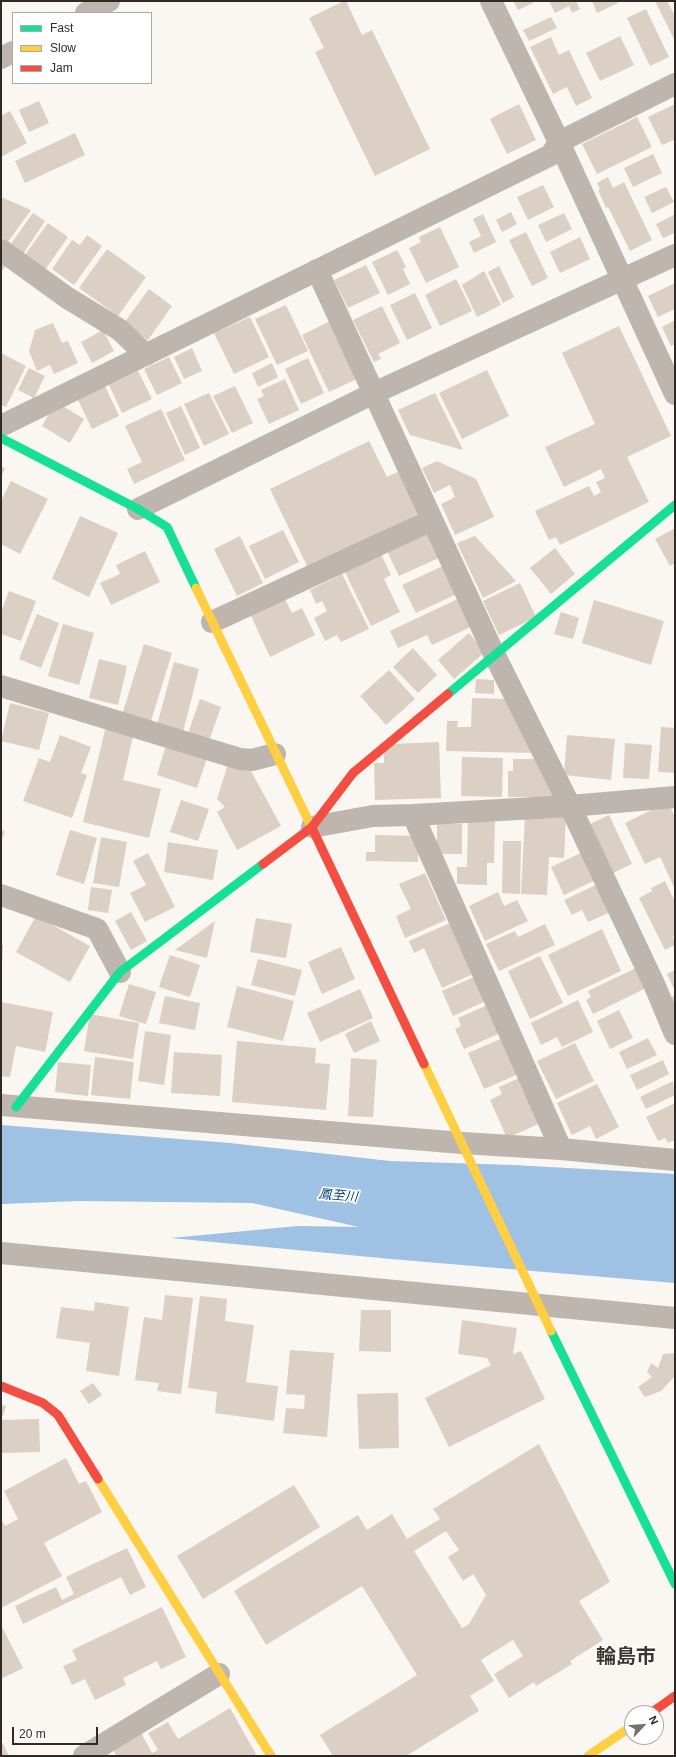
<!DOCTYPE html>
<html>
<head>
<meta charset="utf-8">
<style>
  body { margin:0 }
  #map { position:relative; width:676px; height:1757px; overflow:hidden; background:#faf6f2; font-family:Arial,sans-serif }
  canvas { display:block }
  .frame { position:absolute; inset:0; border:2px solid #2f2a27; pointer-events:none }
  .legend { position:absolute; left:12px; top:12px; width:140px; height:72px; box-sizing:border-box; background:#fff; border:1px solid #acaaa9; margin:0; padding:5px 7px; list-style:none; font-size:12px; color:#2f2a27 }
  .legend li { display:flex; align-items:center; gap:8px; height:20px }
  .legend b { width:20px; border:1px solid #acaaa9 }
  .north { position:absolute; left:624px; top:1705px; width:40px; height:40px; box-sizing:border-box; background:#fff; border:1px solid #acaaa9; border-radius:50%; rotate:64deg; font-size:11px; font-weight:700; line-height:16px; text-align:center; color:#2f2a27 }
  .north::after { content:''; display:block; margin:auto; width:14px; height:18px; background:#76716e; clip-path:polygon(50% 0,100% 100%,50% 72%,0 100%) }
  .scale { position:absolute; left:12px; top:1727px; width:86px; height:18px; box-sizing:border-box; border:2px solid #2f2a27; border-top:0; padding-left:5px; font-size:12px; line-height:14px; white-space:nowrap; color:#2f2a27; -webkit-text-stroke:3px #fff; paint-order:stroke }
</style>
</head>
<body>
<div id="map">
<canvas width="676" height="1757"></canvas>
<div class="frame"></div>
<ul class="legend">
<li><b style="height:5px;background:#16e098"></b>Fast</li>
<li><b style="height:5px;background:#ffcf43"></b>Slow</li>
<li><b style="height:5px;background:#f24e42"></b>Jam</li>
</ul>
<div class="north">N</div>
<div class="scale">20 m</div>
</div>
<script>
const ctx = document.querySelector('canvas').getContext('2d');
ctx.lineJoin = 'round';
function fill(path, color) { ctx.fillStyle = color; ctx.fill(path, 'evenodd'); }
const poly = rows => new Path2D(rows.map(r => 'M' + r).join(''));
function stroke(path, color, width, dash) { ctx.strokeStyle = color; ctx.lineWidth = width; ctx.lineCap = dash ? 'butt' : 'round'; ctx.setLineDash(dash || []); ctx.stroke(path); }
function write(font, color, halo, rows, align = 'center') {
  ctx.font = font + ' Arial,"Noto Sans JP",sans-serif'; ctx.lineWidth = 3.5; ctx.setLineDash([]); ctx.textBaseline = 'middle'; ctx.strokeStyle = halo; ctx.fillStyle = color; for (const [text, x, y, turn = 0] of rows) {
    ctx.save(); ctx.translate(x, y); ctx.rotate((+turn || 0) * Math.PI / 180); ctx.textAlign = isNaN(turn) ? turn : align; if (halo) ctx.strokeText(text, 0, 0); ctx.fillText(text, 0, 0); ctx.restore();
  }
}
fill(poly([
  [1,1125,230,1143,390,1161,513,1165,675,1174,675,1283,391,1259,171,1238,298,1226,359,1227,252,1203,79,1201,1,1204]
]), '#9ec1e4');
fill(poly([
  [344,1,346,1,362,35,372,30,430,149,375,176,315,52,324,48,309,18],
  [513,1,532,1,533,3,518,10],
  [549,1,576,1,580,9,572,13,569,6,555,13],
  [592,1,617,1,618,3,597,13],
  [655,1,667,1,675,16,675,41],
  [646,9,669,57,650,66,627,18],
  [551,17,557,28,529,41,523,30],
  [620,36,634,65,600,81,586,53],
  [551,37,559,55,569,50,592,98,576,106,567,87,553,94,530,47],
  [39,101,49,123,29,132,19,110],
  [519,104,536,140,507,154,490,119],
  [675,104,675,142,674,140,662,145,648,117],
  [10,111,27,143,1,157,1,116],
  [637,117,652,147,597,174,582,144],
  [75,133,85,155,25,183,15,161],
  [653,154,662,173,633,187,624,168],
  [608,177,613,188,624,182,652,240,630,251,608,207,606,208,598,190,600,189,597,183],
  [543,185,554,207,528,220,517,197],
  [666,187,674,202,652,213,644,197],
  [1,197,31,210,8,242,1,237],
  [511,212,517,224,502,232,496,220],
  [33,213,45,221,23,254,10,245],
  [564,213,572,229,546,242,538,225],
  [483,214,496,242,474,253,469,242,481,236,473,219],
  [674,215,675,233,663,238,656,224],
  [48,223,68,237,45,270,25,255],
  [440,227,459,267,426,283,409,248,421,242,419,237],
  [526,232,548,278,532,286,509,240],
  [87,235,102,246,74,285,52,269,72,240,80,245],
  [580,237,590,259,560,273,550,252],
  [107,249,146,277,118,316,79,288],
  [397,250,406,267,403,269,410,284,388,295,372,262],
  [1,257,8,263,1,272],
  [366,265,380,293,348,308,334,280],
  [499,266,514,297,503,303,488,272],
  [484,271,501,305,477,317,462,285],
  [456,279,472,311,440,326,425,295],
  [675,283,675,309,658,317,648,296],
  [149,289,172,306,148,340,124,323],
  [415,293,432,328,407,340,390,305],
  [286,305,308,351,277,365,255,319],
  [382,306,400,343,378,354,381,359,374,362,353,320],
  [250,317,269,357,234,374,214,333],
  [675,320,675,344,671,346,662,327],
  [330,321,357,379,329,392,302,335],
  [53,323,62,343,68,341,78,363,54,374,50,365,37,371,29,351,35,330],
  [619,326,671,436,627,457,649,502,560,545,556,537,549,540,535,511,589,486,594,496,601,492,596,482,605,478,601,469,564,487,545,447,595,424,562,353],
  [103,330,114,351,92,363,81,342],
  [192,348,202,371,184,379,174,357],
  [1,353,26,366,6,407,1,405],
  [169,357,182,383,157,395,144,369],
  [308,358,324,393,301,404,285,369],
  [272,363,278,377,258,387,252,373],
  [29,368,45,376,34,398,18,390],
  [487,370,509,416,462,439,439,393],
  [138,371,152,399,122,413,109,385],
  [285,379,299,410,269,424,257,399,264,396,261,390],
  [105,386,119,416,92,429,78,400],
  [235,386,253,423,232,433,213,396],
  [209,393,229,434,204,446,184,404],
  [435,393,463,450,410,435,398,410],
  [56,402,84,419,70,443,42,426],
  [181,406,200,448,185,455,166,413],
  [161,409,185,460,134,484,127,469,142,462,125,426],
  [369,441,387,477,404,469,424,511,308,568,270,489],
  [437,461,476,479,494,517,455,535,441,504,455,497,450,485,434,493,422,468],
  [1,467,5,468,1,478],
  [11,481,48,499,20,554,1,544,1,501],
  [80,516,118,533,89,597,52,579],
  [428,527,441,557,399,576,385,547],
  [675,528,675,563,670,566,655,539],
  [283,530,299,562,265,579,249,546],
  [240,536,263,583,237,596,214,549],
  [475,536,516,581,483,598,457,543],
  [555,548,575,574,551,594,530,568],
  [379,550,391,575,384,579,400,612,371,626,343,568],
  [145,551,160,582,111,605,100,583,120,574,116,565],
  [447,564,461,592,416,613,402,585],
  [342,574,369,629,341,642,337,635,325,641,314,618,327,611,322,601,316,604,310,590],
  [520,583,536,617,499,635,483,601],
  [9,591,36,601,21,641,1,634,1,612],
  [462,597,475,625,432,645,427,635,398,648,390,631],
  [285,599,292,613,302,608,315,635,270,657,251,616],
  [594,600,664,621,651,665,582,643],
  [561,612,579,618,573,639,554,634],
  [37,614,59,623,41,668,19,659],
  [63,624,94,633,79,685,48,676],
  [469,633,485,652,454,679,438,660],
  [144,644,172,653,150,724,122,715],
  [413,648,437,675,418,693,393,667],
  [99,659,127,666,118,705,89,698],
  [174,662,199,669,183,732,157,725],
  [389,670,415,699,386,725,360,696],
  [476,679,494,680,494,694,475,693],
  [472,698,509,699,534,753,446,751,447,721,458,721,457,727,471,727],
  [200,699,221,707,209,741,188,733],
  [10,703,49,713,39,750,1,741],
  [107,722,135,728,123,780,161,789,149,838,83,822],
  [661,727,675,728,675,773,658,772],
  [60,735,91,747,81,773,87,775,72,818,23,801,39,758,50,762],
  [567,735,615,739,611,780,564,775],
  [439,742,441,798,375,800,374,763,384,763,384,752,392,744],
  [625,743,652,745,649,779,623,778],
  [166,745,207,758,197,788,157,775],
  [462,757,503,758,502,797,461,796],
  [513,759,539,759,557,797,508,797,508,771,513,771],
  [228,764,251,771,281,826,237,850,217,812,225,807,217,799],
  [181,800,209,809,198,841,170,832],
  [668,802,675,817,675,889,660,857,645,864,625,823],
  [525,815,566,817,564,858,549,857,547,895,521,894],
  [609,815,632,864,611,874,588,825],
  [468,819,495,820,494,863,487,863,487,885,457,884,457,867,467,867],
  [437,824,462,824,462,854,437,854],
  [1,830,5,831,1,842],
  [70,830,97,838,84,884,56,875],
  [375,835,418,836,418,862,366,861,366,852,375,852],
  [101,837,127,842,119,887,93,883],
  [503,841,521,841,520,894,502,893],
  [168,842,218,850,213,880,164,872],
  [587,850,600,878,564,895,551,867],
  [148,853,175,907,145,922,130,893,146,885,133,861],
  [425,873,446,920,405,938,396,916,411,909,399,884],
  [665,881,675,902,675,935,673,936,675,945,665,950,639,898,652,891,651,888],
  [602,882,615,910,588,922,582,910,572,915,564,900],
  [91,887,112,890,108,913,88,910],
  [498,892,504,906,517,900,528,921,485,941,469,906],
  [131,912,147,941,131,950,115,921],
  [36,916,90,946,70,982,16,952],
  [256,918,292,924,286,958,250,952],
  [215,921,207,958,175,950],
  [450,923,473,974,442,988,424,948,414,953,409,941],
  [545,924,555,945,499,971,486,944,515,931,518,937],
  [602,929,621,971,568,996,548,955],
  [1,945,3,945,2,969,1,969],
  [341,947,355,979,322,994,308,962],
  [170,955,200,965,190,997,159,987],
  [540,956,563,1003,530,1019,508,971],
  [258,959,302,970,295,996,251,985],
  [636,968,646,988,593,1014,586,1000,591,997,588,991],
  [675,970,675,991,667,974],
  [474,977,486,1001,453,1016,442,991],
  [129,984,156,992,146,1024,119,1016],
  [237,986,294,1001,283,1041,227,1027],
  [360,989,373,1018,320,1042,307,1013],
  [675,995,675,1008,670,998],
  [165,996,200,1003,195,1030,159,1023],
  [578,1000,593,1032,562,1047,557,1037,541,1045,531,1023],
  [1,1002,53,1012,45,1052,16,1046,10,1077,1,1076],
  [492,1003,505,1031,464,1049,455,1029,461,1026,458,1018],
  [619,1010,633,1038,610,1049,597,1021],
  [90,1014,139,1023,133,1059,84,1051],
  [371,1021,380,1041,354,1053,345,1034],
  [145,1031,171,1035,164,1085,138,1081],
  [507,1036,523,1072,484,1089,468,1053],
  [648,1038,657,1055,627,1069,619,1052],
  [237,1041,316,1048,315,1063,330,1064,326,1110,232,1102],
  [575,1043,594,1081,556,1099,537,1061],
  [174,1052,222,1055,220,1096,171,1093],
  [95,1057,134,1062,130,1099,91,1095],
  [351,1058,377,1060,373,1117,348,1116],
  [663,1060,669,1074,637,1090,630,1075],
  [58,1062,91,1065,88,1096,55,1092],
  [524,1076,545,1121,507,1138,490,1100,502,1094,499,1087],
  [673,1081,675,1095,646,1109,640,1097],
  [597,1084,619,1127,596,1139,590,1126,572,1135,557,1103],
  [675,1103,675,1140,668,1143,665,1138,658,1141,646,1117],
  [165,1295,193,1298,181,1394,157,1391,159,1383,135,1380,144,1317,162,1320],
  [200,1296,227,1299,225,1321,254,1325,246,1382,278,1386,274,1421,215,1413,217,1392,188,1388],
  [95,1302,129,1307,119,1376,86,1371,90,1343,56,1338,61,1307,94,1311],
  [361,1310,391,1310,391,1352,359,1351],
  [462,1320,517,1328,513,1354,521,1351,545,1399,449,1447,425,1398,491,1365,487,1358,458,1354],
  [290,1350,334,1353,327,1437,283,1433,286,1408,304,1409,305,1395,286,1394],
  [675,1353,675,1376,661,1391,645,1397,638,1387,652,1377,647,1372,651,1363,658,1368,663,1354],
  [93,1383,102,1395,89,1404,80,1391],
  [398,1393,399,1448,359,1449,357,1394],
  [1,1405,6,1406,3,1416,1,1416],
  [39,1419,40,1452,1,1453,1,1420],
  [539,1444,610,1582,579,1601,603,1640,570,1661,572,1664,536,1686,534,1682,509,1698,494,1674,523,1656,513,1640,481,1660,494,1681,470,1696,479,1711,406,1756,333,1756,320,1735,417,1675,362,1586,266,1645,234,1591,358,1515,367,1530,392,1514,407,1539,440,1519,433,1509],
  [446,1531,459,1550,448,1557,463,1581,473,1574,486,1595,469,1624,462,1628,414,1551],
  [66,1458,79,1484,86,1481,102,1512,44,1543,62,1576,1,1608,1,1519,5,1526,18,1519,4,1491],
  [294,1485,320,1527,203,1599,177,1556],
  [127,1548,146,1587,130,1595,121,1577,23,1624,15,1606,56,1587,62,1600,74,1594,66,1577],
  [162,1607,186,1657,161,1669,157,1661,123,1678,126,1685,95,1700,85,1679,72,1685,63,1666,77,1660,72,1650],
  [1,1625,23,1668,1,1679],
  [230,1708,256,1754,253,1756,117,1756,111,1747,140,1731,152,1753,158,1750,148,1733,168,1722,178,1739],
  [1,1740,9,1756,1,1756]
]), '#dccfc4');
stroke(poly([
  [491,1,559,142,675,394],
  [86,13,109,1],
  [1,58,13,52],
  [1,250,66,297,120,330,146,355],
  [317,270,494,654,570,806,654,984,675,1034],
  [1,426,551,155,559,142,675,84],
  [138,509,374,393,675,255],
  [212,622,432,520],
  [1,686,240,759,252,760,275,754],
  [413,815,561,1149],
  [312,827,373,816,413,815,570,806,675,797],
  [1,895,97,929,120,972],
  [1,1105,462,1143,561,1149,675,1160],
  [1,1253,675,1318],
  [84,1756,219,1674]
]), '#bdb5ae', 22);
stroke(poly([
  [1,438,138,509,167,527,196,588],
  [448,694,675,505],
  [16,1107,120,972,263,864],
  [551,1331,675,1584]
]), '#16e098', 9);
stroke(poly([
  [196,588,313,830],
  [424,1064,551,1331],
  [98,1479,271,1756],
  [588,1756,632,1726]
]), '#ffcf43', 9);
stroke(poly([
  [313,830,424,1064],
  [263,864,312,827,353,773,448,694],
  [1,1386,43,1403,58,1415,98,1479],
  [651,1713,675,1696]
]), '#f24e42', 9);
write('italic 13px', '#033f6f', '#fff', [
  ["鳳至川",338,1196,5]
]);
write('bold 20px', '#3e352e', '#fff', [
  ["輪島市",626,1657]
]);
</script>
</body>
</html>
